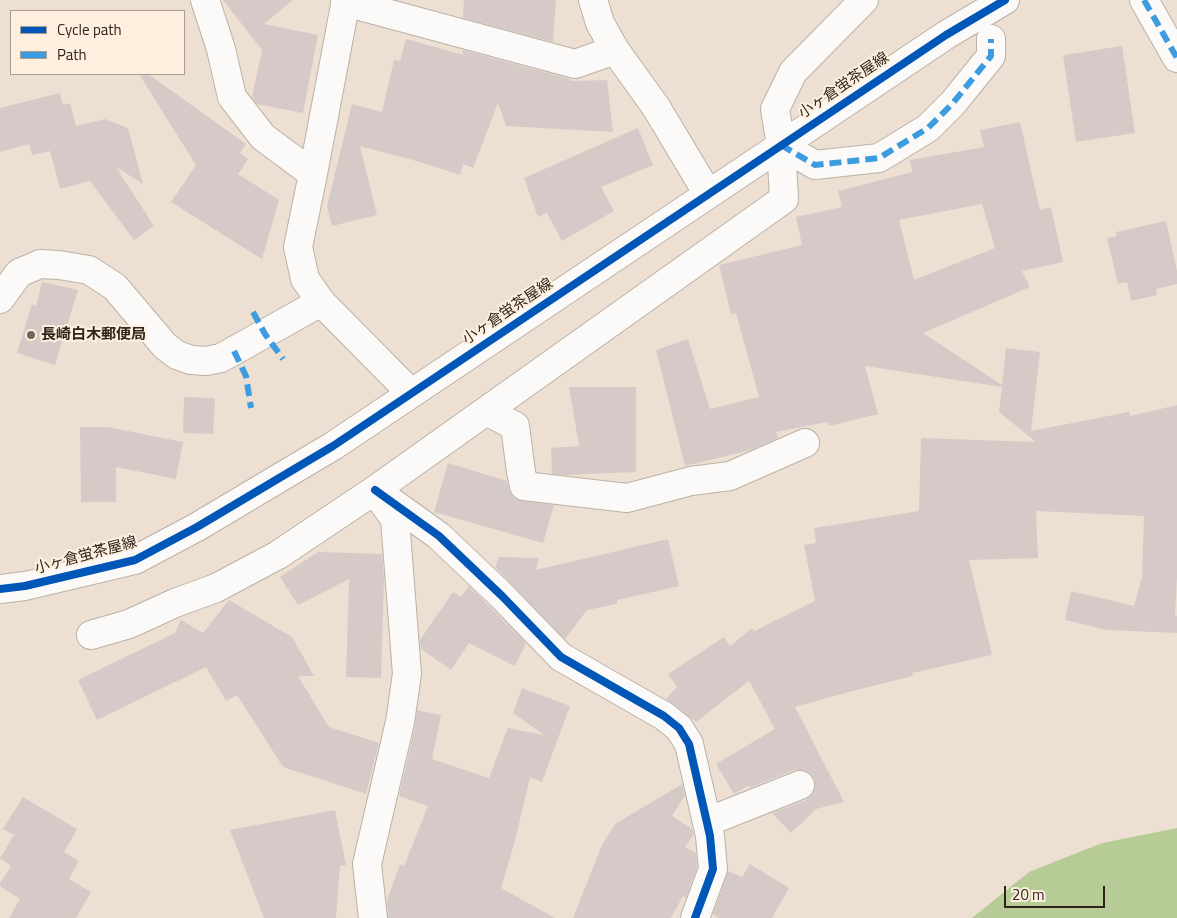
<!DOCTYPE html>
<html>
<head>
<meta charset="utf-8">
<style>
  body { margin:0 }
  #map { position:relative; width:1177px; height:918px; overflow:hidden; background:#ede0d2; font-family:"Titillium Web",sans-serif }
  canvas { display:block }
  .legend { position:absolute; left:10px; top:10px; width:175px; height:65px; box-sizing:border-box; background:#feefdf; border:1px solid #aa9e90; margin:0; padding:6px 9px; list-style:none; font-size:15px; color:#2d241a }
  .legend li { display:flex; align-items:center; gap:10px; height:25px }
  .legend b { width:25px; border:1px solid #aa9e90 }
  .scale { position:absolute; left:1004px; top:886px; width:101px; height:22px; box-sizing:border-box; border:2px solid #2d241a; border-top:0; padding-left:6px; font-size:15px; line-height:18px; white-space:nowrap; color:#2d241a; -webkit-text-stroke:4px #feefdf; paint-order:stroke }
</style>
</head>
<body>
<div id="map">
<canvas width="1177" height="918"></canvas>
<ul class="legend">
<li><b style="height:6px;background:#0057b8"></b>Cycle path</li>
<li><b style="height:6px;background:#3d9cdf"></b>Path</li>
</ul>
<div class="scale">20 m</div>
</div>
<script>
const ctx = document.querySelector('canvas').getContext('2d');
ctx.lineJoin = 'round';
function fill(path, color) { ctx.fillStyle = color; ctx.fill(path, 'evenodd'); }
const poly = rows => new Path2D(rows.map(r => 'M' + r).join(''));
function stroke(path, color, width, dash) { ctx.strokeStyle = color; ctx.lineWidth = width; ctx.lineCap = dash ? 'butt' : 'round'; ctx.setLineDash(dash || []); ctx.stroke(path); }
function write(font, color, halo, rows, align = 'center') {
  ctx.font = font + ' "Titillium Web","Noto Sans JP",sans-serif'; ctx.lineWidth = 4; ctx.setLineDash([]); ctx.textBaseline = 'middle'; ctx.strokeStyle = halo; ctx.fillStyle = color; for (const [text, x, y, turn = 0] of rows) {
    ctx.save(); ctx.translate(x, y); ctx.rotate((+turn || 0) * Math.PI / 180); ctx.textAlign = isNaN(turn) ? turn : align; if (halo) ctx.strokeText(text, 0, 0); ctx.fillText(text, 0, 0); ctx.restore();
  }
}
fill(poly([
  [1177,828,1177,918,972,918,1029,872,1102,843]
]), '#b7cb96');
fill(poly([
  [223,0,293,0,264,24,318,35,303,113,257,104,252,97,262,50],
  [464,0,556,0,553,42,463,18],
  [406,39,463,55,463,50,570,79,570,81,607,80,613,132,506,126,498,103,473,168,463,164,460,175,420,162,360,146,377,215,332,226,327,206,352,104,382,112,394,60,400,61],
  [1122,46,1135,133,1076,142,1063,55],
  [139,74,148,74,246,144,240,153,248,159,238,174,279,200,262,259,171,202,196,165],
  [60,93,63,105,70,103,76,126,105,119,128,128,143,184,116,167,154,226,134,240,90,181,60,189,50,151,32,155,29,144,0,152,0,108],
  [1020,122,1040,210,1051,207,1063,262,1022,271,1030,287,923,333,1002,385,1006,348,1040,352,1031,431,1129,412,1130,416,1177,405,1177,577,1175,614,1175,615,1177,616,1177,633,1106,630,1065,620,1071,591,1134,606,1142,577,1144,516,1036,511,1038,558,969,560,992,655,912,673,913,676,849,692,795,707,844,802,816,809,791,833,772,813,806,800,812,795,815,787,815,780,810,773,803,770,794,770,750,788,748,786,734,794,716,764,775,729,749,681,696,722,666,699,677,687,668,674,724,637,730,646,752,628,754,631,815,601,804,545,816,543,814,528,919,511,921,438,1036,442,999,412,1002,387,865,366,878,414,829,426,827,422,776,432,778,438,751,450,685,466,656,350,688,339,710,409,759,397,736,313,731,314,719,265,802,245,796,217,842,207,838,191,912,172,910,160,984,147,980,130],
  [982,204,995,248,914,280,899,220],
  [638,128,653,165,601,187,614,211,562,241,547,213,538,217,524,178],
  [1166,221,1177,271,1177,284,1156,289,1157,295,1131,301,1127,282,1118,284,1107,238,1117,236,1116,232],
  [42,282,78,290,55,365,17,353,32,304,36,306],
  [569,387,636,387,636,472,567,475,552,474,551,448,579,446],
  [184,397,215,398,213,434,183,433],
  [80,427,108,427,183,442,176,479,116,467,116,502,81,502],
  [448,463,507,481,509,490,513,497,522,501,554,505,543,543,434,512],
  [668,539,679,586,617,600,617,604,587,610,565,639,495,567,499,557,539,558,536,570],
  [318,552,382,554,384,580,381,678,346,677,349,579,298,605,280,577],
  [469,586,526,643,515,666,469,643,451,670,421,649,420,640,453,592,461,597],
  [229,600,292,637,314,676,298,676,329,727,379,743,366,794,283,767,237,695,226,701,206,667,97,720,78,680,175,633,181,620,203,633],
  [522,688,570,706,542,782,530,777,515,841,501,888,555,918,388,918,387,900,400,864,404,866,428,806,399,796,415,726,417,710,441,715,432,759,489,778,508,728,544,735,513,713],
  [682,784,685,795,672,816,692,829,694,834,685,847,696,853,697,867,686,898,683,896,671,918,573,918,602,845,615,824],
  [23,797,77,829,64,852,79,861,69,879,91,892,76,918,9,918,20,899,0,886,0,883,11,866,0,858,14,835,3,829],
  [335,810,346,865,340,866,336,918,264,918,230,830],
  [750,864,789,888,772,918,719,918,713,914,728,871,742,877]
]), '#d5cac8');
const minor = poly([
  [205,0,221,49,232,97,263,137,313,174],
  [346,0,313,174,298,247,305,279,321,302,411,393],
  [593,0,600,23,615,50,656,107,708,194],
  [1144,0,1177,58],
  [345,2,575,64,615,50],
  [781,145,815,165,879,158,928,128,953,103,991,56,991,39],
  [0,299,19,273,40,264,59,265,89,270,115,287,165,346,177,355,191,360,206,361,221,358,321,302],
  [486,411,515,426,521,472,524,486,627,498,691,481,730,476,805,443],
  [375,490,439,536,502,596,561,657,664,716,679,728,689,744,710,836,713,869,695,918],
  [91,635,129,624,175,603,216,588,278,555,375,490,486,411,784,199,781,145,775,109,793,72,864,0],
  [707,822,800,785],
  [373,918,367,864,400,722,407,674,395,519,379,497]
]);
const tertiary = poly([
  [0,589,25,586,135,560,197,527,333,446,946,35,1005,0]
]);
stroke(minor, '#bbb1a5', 30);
stroke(tertiary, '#bbb1a5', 30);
stroke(minor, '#fcfaf8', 28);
stroke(tertiary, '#fcfaf8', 28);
stroke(poly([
  [1144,0,1177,58],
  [781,145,815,165,879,158,928,128,953,103,991,56,991,39],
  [253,312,265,334,283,359],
  [234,351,246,376,251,408]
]), '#3d9cdf', 6, [12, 6]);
stroke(poly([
  [375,490,439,536,502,596,561,657,664,716,679,728,689,744,710,836,713,869,695,918],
  [0,589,25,586,135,560,197,527,333,446,946,35,1005,0]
]), '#0057b8', 8);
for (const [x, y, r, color] of [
  [31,335,5,"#70665a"]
]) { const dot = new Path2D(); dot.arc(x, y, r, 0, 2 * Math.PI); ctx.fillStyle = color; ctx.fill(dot); stroke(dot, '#feefdf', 2); }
write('15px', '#2d241a', '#feefdf', [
  ["小ヶ倉蛍茶屋線",844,86,-34],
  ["小ヶ倉蛍茶屋線",508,312,-34],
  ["小ヶ倉蛍茶屋線",86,556,-15]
]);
write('bold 15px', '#2d241a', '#feefdf', [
  ["長崎白木郵便局",41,335]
], 'left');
</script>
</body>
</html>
